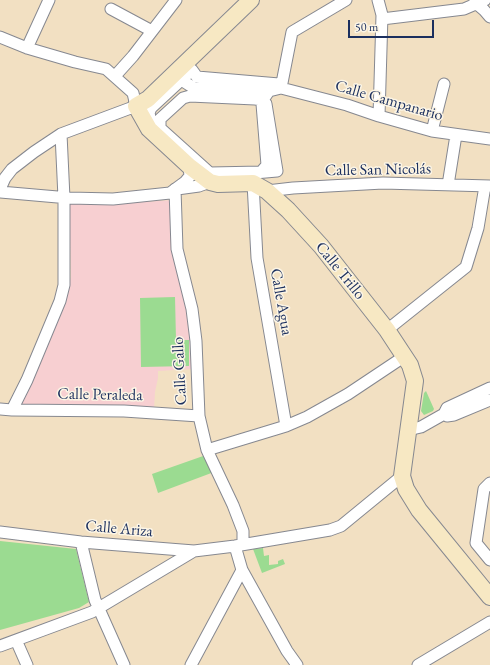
<!DOCTYPE html>
<html>
<head>
<meta charset="utf-8">
<style>
  body { margin:0 }
  #map { position:relative; width:490px; height:665px; overflow:hidden; background:#f2e0c2; font-family:"EB Garamond",serif }
  canvas { display:block }
  .scale { position:absolute; left:348px; top:20px; width:86px; height:18px; box-sizing:border-box; border:2px solid #1b2f5e; border-top:0; padding-left:5px; font-size:12px; line-height:14px; white-space:nowrap; color:#1b2f5e; -webkit-text-stroke:3px #fcf5e5; paint-order:stroke }
</style>
</head>
<body>
<div id="map">
<canvas width="490" height="665"></canvas>
<div class="scale">50 m</div>
</div>
<script>
const ctx = document.querySelector('canvas').getContext('2d');
ctx.lineJoin = 'round';
function fill(path, color) { ctx.fillStyle = color; ctx.fill(path, 'evenodd'); }
const poly = rows => new Path2D(rows.map(r => 'M' + r).join(''));
function stroke(path, color, width, dash) { ctx.strokeStyle = color; ctx.lineWidth = width; ctx.lineCap = dash ? 'butt' : 'round'; ctx.setLineDash(dash || []); ctx.stroke(path); }
function write(font, color, halo, rows, align = 'center') {
  ctx.font = font + ' "EB Garamond",serif'; ctx.lineWidth = 3; ctx.setLineDash([]); ctx.textBaseline = 'middle'; ctx.strokeStyle = halo; ctx.fillStyle = color; for (const [text, x, y, turn = 0] of rows) {
    ctx.save(); ctx.translate(x, y); ctx.rotate((+turn || 0) * Math.PI / 180); ctx.textAlign = isNaN(turn) ? turn : align; if (halo) ctx.strokeText(text, 0, 0); ctx.fillText(text, 0, 0); ctx.restore();
  }
}
fill(poly([
  [173,200,189,312,192,369,158,371,158,378,155,392,154,409,20,404,65,300,71,277,69,203,113,204]
]), '#f7cfd1');
fill(poly([
  [175,297,176,340,189,340,189,366,141,367,140,298],
  [426,391,434,409,433,411,424,415,421,411,424,393],
  [206,455,214,472,158,493,152,474],
  [0,541,76,549,89,602,79,608,0,630],
  [263,548,264,556,269,555,269,565,278,564,278,561,283,559,285,564,262,573,253,549]
]), '#9bdb91');
const street = poly([
  [378,0,382,15,379,116],
  [475,0,477,4,484,10,490,17],
  [111,9,152,31],
  [382,19,464,9,485,0],
  [0,37,27,48,75,62,106,69,133,93,136,106,61,134,34,152,12,169,5,178,0,189],
  [27,48,49,0],
  [192,70,197,77,279,84,269,91,263,100,255,99,190,96,183,98,160,119,160,128,210,173,261,172,267,165,262,104,266,104,277,171,209,177,152,126,149,113,151,108,192,70],
  [115,76,133,56,176,0],
  [175,76,194,88,269,91,281,88,347,105,379,116,432,131,490,139],
  [281,88,292,32,346,0],
  [432,131,444,84],
  [253,183,257,258,286,426],
  [448,185,456,135],
  [175,189,177,249,192,309,196,341,199,416,207,450,233,505,243,531,243,544],
  [177,189,199,186,210,182],
  [267,191,293,188,383,183,490,186],
  [0,192,69,198,113,199,170,193,185,182,190,176,189,166],
  [387,330,466,267,478,228,485,186],
  [490,388,447,408,444,414,447,416,454,415,490,400],
  [0,409,12,410,124,411,199,416],
  [12,410,27,380,60,301,64,285,64,198,61,134],
  [408,430,421,427,444,414],
  [207,450,286,426,307,417,348,394,405,356],
  [490,483,484,489,476,543,490,560],
  [0,532,81,542,194,551,235,546,330,530,341,526,352,517,402,476],
  [81,542,95,600,124,665],
  [235,546,242,570,287,651,297,665],
  [16,640,27,665],
  [0,646,92,612,194,551],
  [191,665,242,570],
  [418,665,490,622]
]);
const secondary = poly([
  [251,0,148,99,136,106,149,129,189,166,210,182,218,184,253,183,267,191,288,210,321,246,387,330,410,365,415,381,402,476,406,489,419,510,490,597]
]);
stroke(street, '#868890', 13);
stroke(secondary, '#868890', 18);
stroke(street, '#fff', 11);
stroke(secondary, '#f7e8c3', 16);
write('16px', '#1b2f5e', '#fcf5e5', [
  ["Calle Campanario",389,101,16],
  ["Calle San Nicolás",378,170,-1],
  ["Calle Trillo",340,271,51],
  ["Calle Agua",281,302,80],
  ["Calle Gallo",180,371,-93],
  ["Calle Peraleda",100,395,1],
  ["Calle Ariza",119,529,5]
]);
</script>
</body>
</html>
